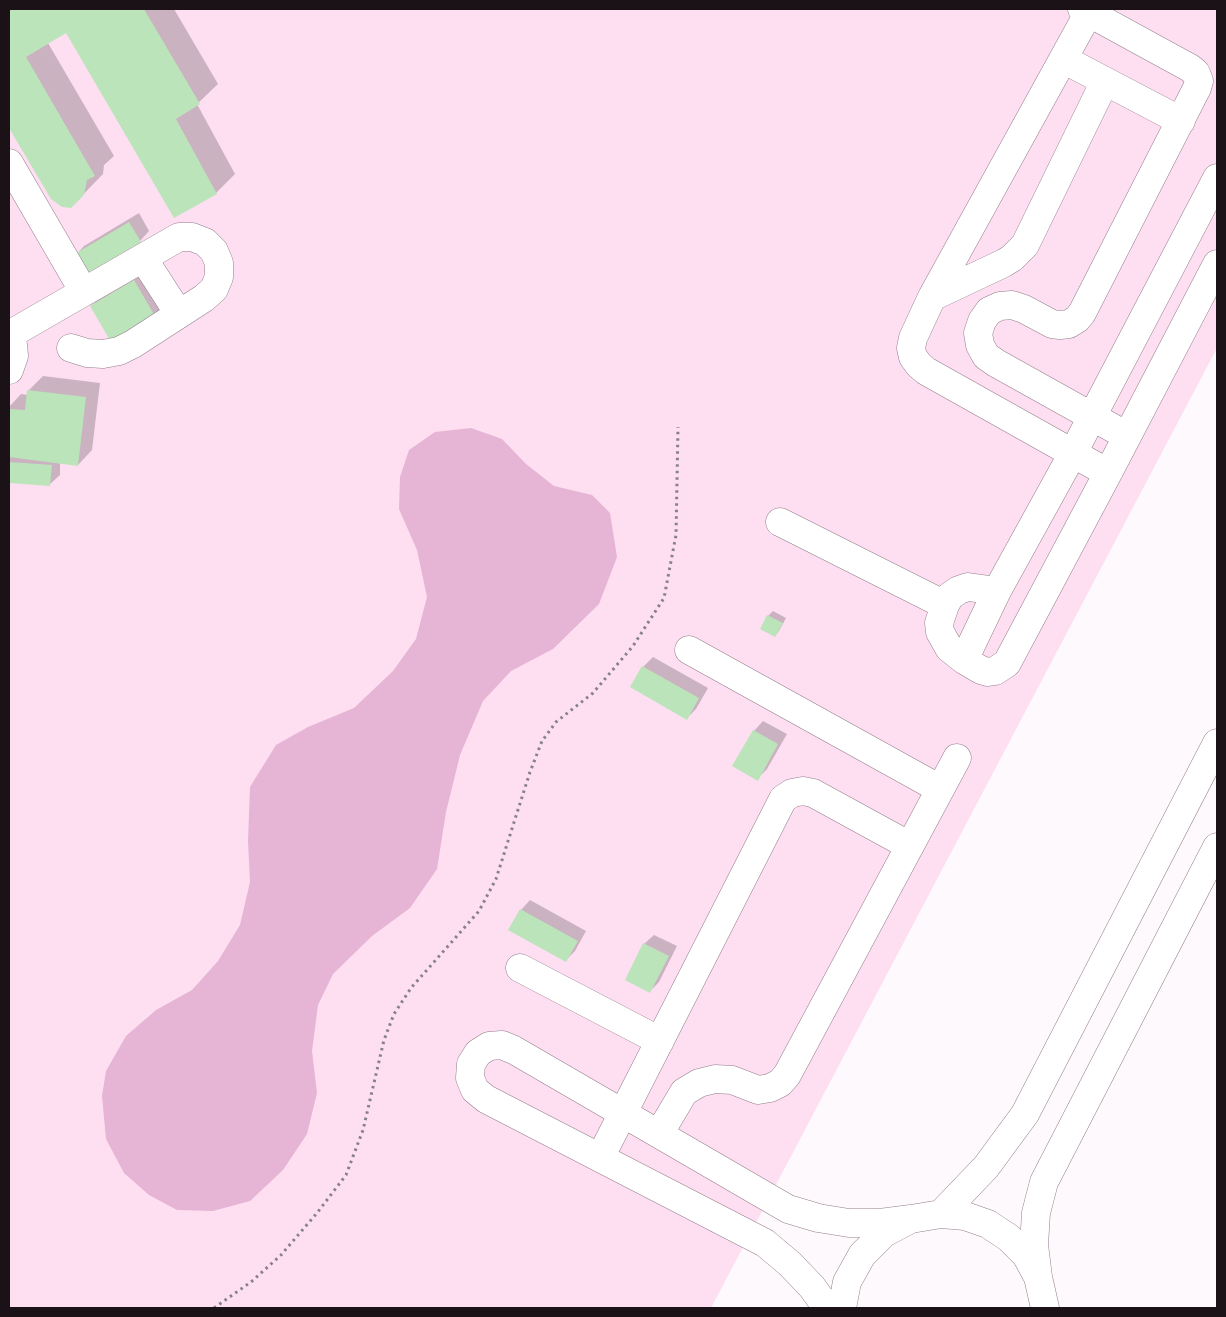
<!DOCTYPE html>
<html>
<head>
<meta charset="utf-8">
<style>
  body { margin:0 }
  #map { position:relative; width:1226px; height:1317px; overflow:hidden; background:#fef9fc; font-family:"Asap Condensed",sans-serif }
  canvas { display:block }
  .frame { position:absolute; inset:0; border:10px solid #1b1218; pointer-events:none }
</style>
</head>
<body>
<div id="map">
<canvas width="1226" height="1317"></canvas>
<div class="frame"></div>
</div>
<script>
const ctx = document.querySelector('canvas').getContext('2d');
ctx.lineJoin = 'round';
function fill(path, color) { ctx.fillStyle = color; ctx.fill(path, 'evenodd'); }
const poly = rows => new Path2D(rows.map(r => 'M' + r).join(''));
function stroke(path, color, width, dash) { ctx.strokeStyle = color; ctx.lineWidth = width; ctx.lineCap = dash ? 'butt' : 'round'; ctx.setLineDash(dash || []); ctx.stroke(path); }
fill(poly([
  [9,9,1217,9,1217,348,711,1308,9,1308]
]), '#fddff1');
fill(poly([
  [471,428,502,439,526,464,554,486,592,495,610,513,617,557,599,604,553,649,511,671,483,701,460,755,446,812,437,869,410,908,372,936,333,974,318,1005,312,1051,317,1093,307,1134,283,1170,250,1201,213,1211,177,1210,149,1195,124,1173,106,1139,102,1096,106,1071,126,1036,156,1010,192,990,218,961,240,925,250,882,248,841,250,787,276,745,308,727,354,708,393,671,416,639,427,597,417,550,399,509,400,477,409,450,435,432]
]), '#e6b4d4');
fill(poly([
  [9,9,174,9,218,84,197,104,235,174,216,193,66,32,48,43,114,156,104,165,103,174,71,207,52,198,9,126],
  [139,213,149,231,140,241,75,256,84,246],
  [143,271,164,306,154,315,91,306,101,296],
  [43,376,100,383,92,450,78,465,60,462,60,475,50,484,9,482,9,457,10,456,9,456,9,407,21,394,28,395,28,391],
  [773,611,786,618,779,631,775,636,762,629,768,616],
  [653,657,708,688,696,709,687,718,632,687,643,667],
  [763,721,787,734,767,769,757,779,754,731],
  [530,900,586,931,575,951,565,961,521,910],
  [654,935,677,946,659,982,650,991,644,944]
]), '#0003');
fill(poly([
  [9,9,144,9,200,104,176,119,217,194,174,218,66,33,26,57,95,176,87,180,84,195,71,208,62,207,51,199,9,128],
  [129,222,141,242,85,275,73,255],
  [134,280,155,316,111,342,90,306],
  [27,390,86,397,78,466,9,457,9,409,25,410],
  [9,462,52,465,50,486,9,483],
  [767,615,783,623,775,637,760,629],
  [642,666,699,698,687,720,630,687],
  [753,730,778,744,758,781,732,766],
  [520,909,578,941,566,962,508,930],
  [643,943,669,956,650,993,625,980]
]), '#bbe4bb');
const minor = poly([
  [1082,9,1190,68,1196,73,1199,81,1197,88,1082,313,1077,319,1069,324,1060,325,1052,324,1024,309,1012,305,1000,306,989,311,982,321,978,333,980,345,986,356,996,363,1127,436],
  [1089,12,932,297,913,338,911,348,913,357,919,365,926,371,1108,473],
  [1063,59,1181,121],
  [9,163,84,292],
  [143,258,179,314],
  [932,297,1004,263,1012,258,1025,245,1105,81],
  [9,335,179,237,192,237,205,242,214,251,219,263,219,277,214,289,204,298,133,344,119,351,103,354,87,353,71,348],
  [9,337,13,345,14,356,9,370],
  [780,522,945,605],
  [997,591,968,587,959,590,950,596,945,605,939,623,940,632,949,648,964,660,981,670,988,672,995,671,1007,663,1108,473,1217,264],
  [689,650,940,789],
  [964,660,997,591,1073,453,1217,178],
  [520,968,660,1041],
  [659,1134,684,1092,699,1083,715,1079,732,1080,758,1090,770,1088,780,1083,787,1075,957,758],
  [600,1158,783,799,792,793,803,791,813,793,910,846],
  [941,1214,986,1167,1025,1114,1217,743],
  [1038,1277,1034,1245,1036,1213,1044,1182,1217,847],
  [827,1308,812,1287,790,1264,765,1243,486,1099,475,1090,470,1078,471,1064,478,1053,489,1046,502,1045,514,1050,788,1209,818,1218,849,1223,880,1223,911,1219],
  [842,1308,847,1282,862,1255,884,1233,911,1219,941,1214,965,1216,988,1224,1009,1238,1026,1255,1038,1277,1045,1308]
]);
stroke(minor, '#947d8b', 29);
stroke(poly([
  [214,1308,251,1282,281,1255,317,1213,346,1175,363,1130,384,1040,394,1014,411,988,479,911,496,879,530,772,542,741,556,722,593,693,633,646,664,598,676,535,678,427]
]), '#888185', 3, [2.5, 4]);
stroke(minor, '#fff', 28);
</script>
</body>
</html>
